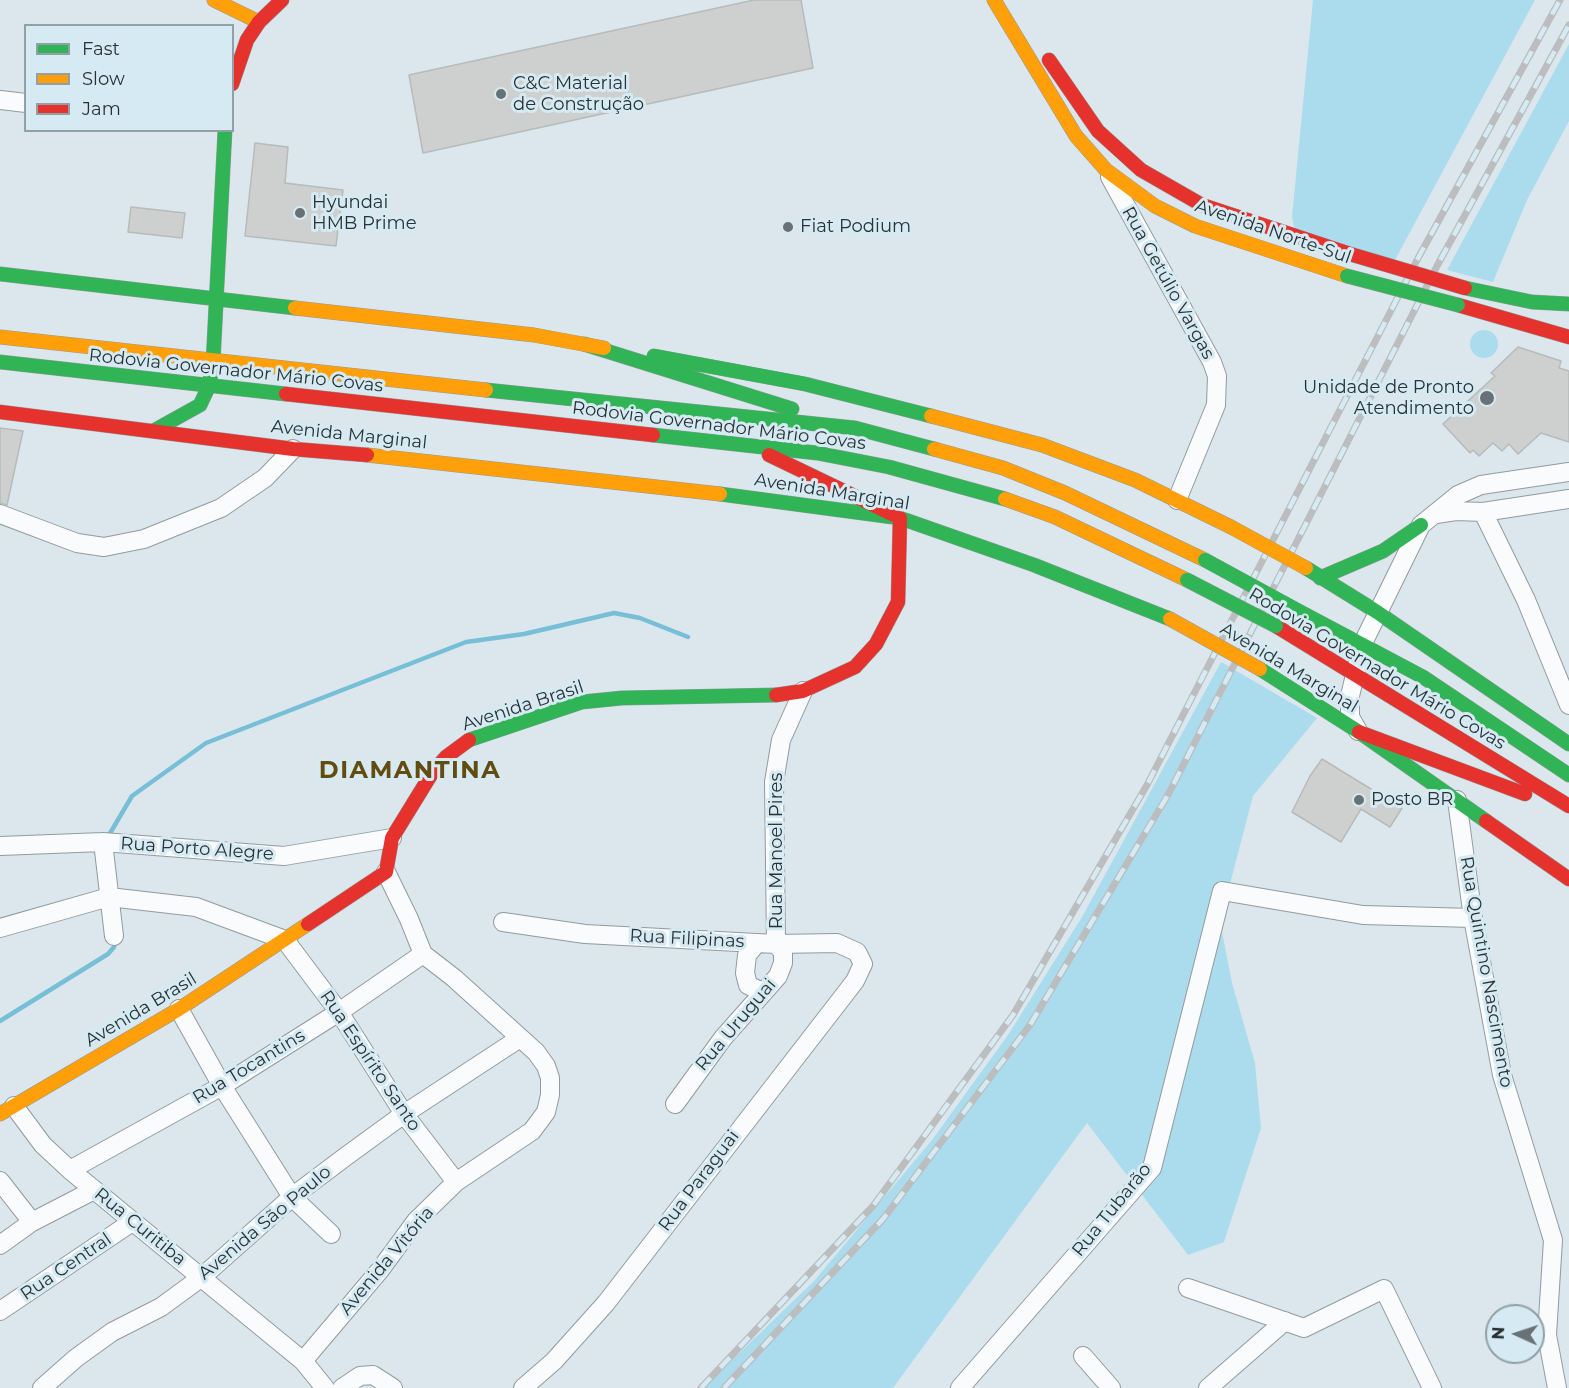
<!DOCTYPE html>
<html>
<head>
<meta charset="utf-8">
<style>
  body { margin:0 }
  #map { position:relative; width:1569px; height:1388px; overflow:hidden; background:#dbe7ec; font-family:Montserrat,sans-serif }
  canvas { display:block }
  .legend { position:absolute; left:24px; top:24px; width:210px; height:108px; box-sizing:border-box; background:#d5eaf2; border:2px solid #91a0a6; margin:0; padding:8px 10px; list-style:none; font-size:18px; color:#2a3235 }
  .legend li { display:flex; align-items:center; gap:12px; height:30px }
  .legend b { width:30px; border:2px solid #91a0a6 }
  .north { position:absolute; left:1485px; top:1304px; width:60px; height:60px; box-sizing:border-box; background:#d5eaf2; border:2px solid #91a0a6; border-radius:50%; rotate:273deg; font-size:16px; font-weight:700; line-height:24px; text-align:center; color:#2a3235 }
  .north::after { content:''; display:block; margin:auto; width:21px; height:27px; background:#687175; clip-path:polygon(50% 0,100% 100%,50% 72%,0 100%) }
</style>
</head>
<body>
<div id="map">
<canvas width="1569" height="1388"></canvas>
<ul class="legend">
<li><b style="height:8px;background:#30b455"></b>Fast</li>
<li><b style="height:8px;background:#ff9f0a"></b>Slow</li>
<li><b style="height:8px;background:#e5322d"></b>Jam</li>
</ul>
<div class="north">N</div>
</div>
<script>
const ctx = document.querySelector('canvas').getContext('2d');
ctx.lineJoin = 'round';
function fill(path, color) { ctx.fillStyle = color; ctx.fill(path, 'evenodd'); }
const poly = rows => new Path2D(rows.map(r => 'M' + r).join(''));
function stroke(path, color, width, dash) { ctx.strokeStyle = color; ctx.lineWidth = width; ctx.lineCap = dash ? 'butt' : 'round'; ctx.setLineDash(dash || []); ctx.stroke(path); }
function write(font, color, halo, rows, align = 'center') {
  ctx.font = font + ' Montserrat,sans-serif'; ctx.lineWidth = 6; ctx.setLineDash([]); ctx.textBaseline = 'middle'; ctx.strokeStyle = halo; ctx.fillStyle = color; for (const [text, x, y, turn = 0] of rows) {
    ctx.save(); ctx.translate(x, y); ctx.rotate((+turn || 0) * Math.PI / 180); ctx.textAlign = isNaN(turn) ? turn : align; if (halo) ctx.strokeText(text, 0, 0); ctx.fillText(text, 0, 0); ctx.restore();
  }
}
fill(poly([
  [1313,0,1535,0,1395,260,1295,232,1292,217],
  [1569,44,1569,121,1527,200,1493,282,1447,270],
  '1470 344a14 14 0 1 1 28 0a14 14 0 1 1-28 0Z',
  [1221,662,1317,718,1253,796,1220,922,1232,983,1255,1063,1261,1128,1224,1242,1188,1255,1087,1123,893,1388,703,1388,814,1281,932,1140,1008,1035,1082,917]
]), '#abdced');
stroke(poly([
  [109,835,132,796,206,743,466,642,524,634,614,613,640,618,688,637],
  [0,1021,108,954,114,947,116,939]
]), '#77bfd6', 4.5);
const building = poly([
  [754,0,801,0,813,68,423,153,409,75,754,0],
  [255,143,288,147,285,183,343,190,336,246,245,236,255,143],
  [131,207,185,213,182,238,128,232,131,207],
  [1518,347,1561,361,1559,368,1569,371,1569,442,1541,433,1518,454,1509,444,1502,451,1493,443,1479,456,1473,450,1470,453,1443,424,1495,376,1491,373,1518,347],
  [0,428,23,431,7,505,0,503,0,428],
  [1322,759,1402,808,1390,827,1361,809,1341,842,1292,812,1310,776,1322,759]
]);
fill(building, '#cdd0cf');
stroke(building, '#b7bbba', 1.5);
const street = poly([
  [0,100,26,103],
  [1110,177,1212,362,1217,376,1216,405,1177,500],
  [1483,512,1526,600,1569,705],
  [0,514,77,543,104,547,144,539,221,508,265,478,293,449],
  [1436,514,1456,511,1483,512,1569,499],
  [1358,731,1350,717,1350,696,1362,645,1421,525,1458,495,1481,485,1569,472],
  [1457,800,1473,918,1502,1075,1553,1240,1547,1335,1557,1388],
  [103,842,114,936],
  [0,846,103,842,284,856,392,838],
  [503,922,585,934,776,944,837,943,857,952,863,964,855,981,606,1303,554,1361,523,1388],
  [0,928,109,897,196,907,285,940,339,1012,404,1114,456,1182],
  [757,943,747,955,745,973,748,985,762,992],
  [179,1009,222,1086,292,1197,331,1234],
  [675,1104,723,1038,778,976,783,963,783,952,776,944,774,782,781,740,803,691],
  [14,1106,43,1145,70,1170,303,1361,325,1388],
  [70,1170,222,1086,339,1012,423,954],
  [0,1181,32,1222],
  [0,1245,32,1222,94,1190],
  [1188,1288,1304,1328,1384,1289,1432,1388],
  [0,1311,132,1222],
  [1083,1356,1111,1388],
  [303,1361,380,1270,416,1221,456,1182,532,1131,546,1112,550,1095,550,1078,546,1066,536,1052,454,978,423,954,409,919,386,872],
  [42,1388,76,1358,112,1332,161,1307,202,1277,292,1197,345,1157,404,1114,520,1038],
  [342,1388,360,1376,373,1375,393,1388],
  [960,1388,1152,1168,1222,891,1363,915,1473,918],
  [1208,1388,1285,1321]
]);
const fast = poly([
  [0,274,295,308],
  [1465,288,1532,302,1569,304],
  [584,344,792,409],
  [654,356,805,384,931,416],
  [0,362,286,394],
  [213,363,225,130],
  [486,390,855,428,934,449],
  [155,430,200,405,209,386,212,368],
  [653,435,817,453,889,467,1005,499],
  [720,494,900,518,1034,565,1170,619],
  [1306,568,1377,612,1569,744],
  [1320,578,1383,551,1421,525],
  [1293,608,1423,677,1569,775],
  [1260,669,1359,732,1486,821],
  [469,740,582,702,622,698,776,695]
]);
const slow = poly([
  [214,0,259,22],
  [994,0,1076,136,1106,170,1155,206,1195,226,1347,276],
  [295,308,534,335,604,348],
  [0,337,486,390],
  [931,416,1042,445,1135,480,1231,527],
  [934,449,1003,468,1065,493,1205,560],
  [367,455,720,494],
  [1005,499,1055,517,1187,580],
  [0,1114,179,1009,308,924]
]);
const jam = poly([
  [1049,60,1098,131,1141,170,1202,205,1350,254],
  [232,84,247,40,259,22,282,0],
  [1458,305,1569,337],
  [286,394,653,435],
  [0,412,293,449,367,455],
  [769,455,900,518],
  [1276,626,1569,806],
  [776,695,803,691,855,667,876,644,898,602,900,518],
  [1359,732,1525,794],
  [1486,821,1569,879],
  [308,924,386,872,392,838,432,773,446,757,469,740]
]);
stroke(street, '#929b9f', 20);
stroke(fast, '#929b9f', 15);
stroke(slow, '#929b9f', 15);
stroke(jam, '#929b9f', 15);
stroke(street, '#fafbfc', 18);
stroke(fast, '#30b455', 14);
stroke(slow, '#ff9f0a', 14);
stroke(jam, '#e5322d', 14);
const rail = poly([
  [701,1388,873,1206,1013,1015,1147,785,1417,260,1560,0],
  [724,1388,883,1219,1030,1025,1168,795,1437,266,1569,25]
]);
stroke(rail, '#bbbdbf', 7);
stroke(rail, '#d5eaf2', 4.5, [14]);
const fastBridge = poly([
  [1347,276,1458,305],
  [1205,560,1293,608],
  [1187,580,1276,626]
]);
const slowBridge = poly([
  [1231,527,1306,568],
  [1170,619,1260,669]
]);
const jamBridge = poly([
  [1350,254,1465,288]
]);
stroke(fastBridge, '#929b9f', 15, []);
stroke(slowBridge, '#929b9f', 15, []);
stroke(jamBridge, '#929b9f', 15, []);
stroke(fastBridge, '#30b455', 14);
stroke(slowBridge, '#ff9f0a', 14);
stroke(jamBridge, '#e5322d', 14);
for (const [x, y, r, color] of [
  [501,94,6,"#687175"],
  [300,213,6,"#687175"],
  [788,227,6,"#687175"],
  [1487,398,8,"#687175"],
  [1359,800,6,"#687175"]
]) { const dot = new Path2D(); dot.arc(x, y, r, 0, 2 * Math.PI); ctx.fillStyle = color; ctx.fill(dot); stroke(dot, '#d5eaf2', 2); }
write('18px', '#2a3235', '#d5eaf2', [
  ["C&C Material",513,84],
  ["de Construção",513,105],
  ["Hyundai",312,203],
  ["HMB Prime",312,224],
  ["Fiat Podium",800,227],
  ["Unidade de Pronto",1474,388,"right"],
  ["Atendimento",1474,409,"right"],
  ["Posto BR",1371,800]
], 'left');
write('18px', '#2a3235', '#d5eaf2', [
  ["Avenida Norte-Sul",1273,232,19],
  ["Rua Getúlio Vargas",1168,283,61],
  ["Rodovia Governador Mário Covas",236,371,6],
  ["Rodovia Governador Mário Covas",719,426,7],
  ["Avenida Marginal",349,435,6],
  ["Avenida Marginal",832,492,9],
  ["Avenida Marginal",1289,668,31],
  ["Rodovia Governador Mário Covas",1377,669,31],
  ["Avenida Brasil",523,706,-18],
  ["Rua Porto Alegre",197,849,4],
  ["Rua Manoel Pires",777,851,-90],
  ["Rua Filipinas",687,939,3],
  ["Rua Quintino Nascimento",1486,972,80],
  ["Avenida Brasil",141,1010,-31],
  ["Rua Uruguai",736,1025,-50],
  ["Rua Espírito Santo",370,1061,56],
  ["Rua Tocantins",249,1067,-31],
  ["Rua Paraguai",699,1181,-53],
  ["Rua Tubarão",1112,1210,-51],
  ["Avenida São Paulo",265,1223,-40],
  ["Rua Curitiba",140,1227,39],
  ["Avenida Vitória",387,1261,-50],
  ["Rua Central",66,1267,-34]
]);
ctx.letterSpacing = '1.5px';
write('bold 24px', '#644b10', '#d5eaf2', [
  ["DIAMANTINA",410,771]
]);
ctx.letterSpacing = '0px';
</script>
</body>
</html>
